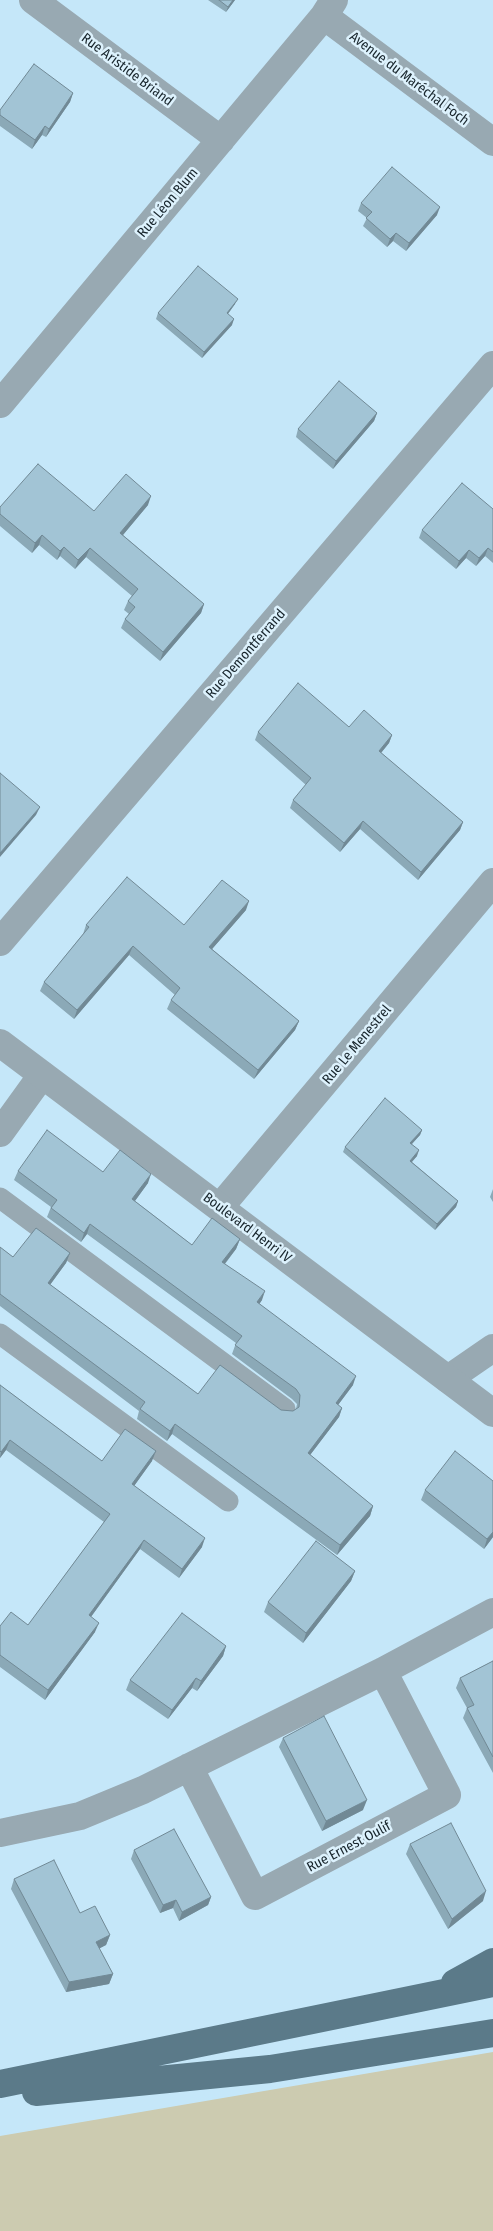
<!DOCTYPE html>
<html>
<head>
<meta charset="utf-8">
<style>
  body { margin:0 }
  canvas { display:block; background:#c5e7f9 }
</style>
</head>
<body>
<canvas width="493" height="2231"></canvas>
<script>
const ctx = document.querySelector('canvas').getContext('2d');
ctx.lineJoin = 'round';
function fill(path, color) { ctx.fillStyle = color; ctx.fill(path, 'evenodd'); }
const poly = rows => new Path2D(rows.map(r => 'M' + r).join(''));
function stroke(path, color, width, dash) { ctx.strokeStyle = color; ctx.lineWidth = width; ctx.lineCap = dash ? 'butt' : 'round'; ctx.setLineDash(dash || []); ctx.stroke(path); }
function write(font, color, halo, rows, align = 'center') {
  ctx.font = font + ' "Fira Sans Condensed",sans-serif'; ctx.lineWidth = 5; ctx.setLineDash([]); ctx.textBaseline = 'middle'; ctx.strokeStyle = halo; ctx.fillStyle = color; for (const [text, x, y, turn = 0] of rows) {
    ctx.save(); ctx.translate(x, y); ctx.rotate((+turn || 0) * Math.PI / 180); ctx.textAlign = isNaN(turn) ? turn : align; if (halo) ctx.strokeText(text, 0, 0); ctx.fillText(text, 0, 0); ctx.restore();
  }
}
fill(poly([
  [493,2052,493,2231,0,2231,0,2136]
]), '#cccbb0');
stroke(poly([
  [0,1198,285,1409],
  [0,1334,228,1501]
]), '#98a9b2', 21);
stroke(poly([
  [33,0,221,140],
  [324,16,493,142],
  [0,404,324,16,334,0],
  [0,942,493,365],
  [0,1133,42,1075],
  [220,1207,493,882],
  [448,1379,493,1348],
  [189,1767,255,1896,447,1795,383,1671],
  [0,1833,80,1816,143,1790,383,1671,493,1612]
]), '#98a9b2', 28);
stroke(poly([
  [0,1043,493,1413]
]), '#98a9b2', 28);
stroke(poly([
  [455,1983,493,1962],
  [0,2084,493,1983],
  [36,2092,270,2069,493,2033]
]), '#5b7a89', 28);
fill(poly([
  [208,0,235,0,226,12],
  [73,93,70,102,46,137,42,135,32,149,0,126,0,110],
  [361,203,437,215,406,251,393,241,387,247,363,226,367,218,358,211],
  [235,304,228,314,232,325,202,358,156,319,158,313],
  [377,413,374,421,333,469,296,437,298,429],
  [148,505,123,535,204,604,201,613,160,661,121,628,125,619,129,614,124,610,128,601,132,596,86,557,75,569,60,556,57,560,39,545,32,553,0,526,0,507,94,511],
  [493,509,493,563,485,556,476,566,466,558,456,569,419,538,422,530],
  [349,727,392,735,389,743,381,753,463,822,460,830,418,880,360,829,340,852,290,808,293,800,306,785,255,740,258,732],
  [246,910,212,949,299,1021,295,1030,254,1079,167,1009,171,1000,175,995,129,955,74,1019,40,991,44,982,83,934,86,925,184,925],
  [422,1130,420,1135,412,1144,417,1156,412,1162,458,1201,456,1207,435,1230,343,1152,345,1147],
  [18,1171,103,1172,148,1183,135,1201,192,1245,240,1239,236,1249,225,1264,262,1300,259,1304,353,1385,338,1405,342,1408,339,1417,310,1455,373,1506,370,1516,337,1555,172,1434,167,1441,137,1419,139,1411,0,1306,0,1247,13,1257,70,1253,66,1263,50,1285,198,1394,281,1410,293,1411,296,1409,297,1404,292,1399,232,1354,236,1343,87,1234,81,1242,47,1217,51,1207,14,1180],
  [493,1189,493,1202,490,1197],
  [0,1385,102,1461,152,1461,134,1486,202,1547,179,1578,140,1549,91,1617,95,1632,45,1700,0,1667,0,1626,28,1625,104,1522,6,1450,0,1458],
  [493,1481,493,1537,484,1549,421,1500,425,1490],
  [355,1571,351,1581,303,1643,264,1612,268,1602],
  [226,1646,223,1656,197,1691,192,1688,168,1719,126,1690,130,1680],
  [493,1661,493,1773,463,1718,467,1708,456,1688,460,1678],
  [283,1738,363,1810,322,1831,279,1747],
  [410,1844,483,1901,448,1929,406,1854],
  [134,1850,211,1897,208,1905,179,1921,173,1908,160,1913,131,1859],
  [14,1879,80,1913,110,1935,106,1945,99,1948,113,1974,109,1984,66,1992,11,1889]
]), '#8ba9b7');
fill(poly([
  [233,0,235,0,226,12,228,7],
  [73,93,70,102,46,137,49,129],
  [45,126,42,135,32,149,35,140],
  [440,207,437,215,406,251,409,243],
  [396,233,393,241,387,247,390,239],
  [238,299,235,304,224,319,227,313],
  [234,319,232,325,202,358,204,352],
  [377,413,374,421,333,469,336,461],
  [151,496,148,505,117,542,120,533],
  [42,535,39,545,32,553,35,543],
  [64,547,60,556,57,560,60,551],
  [90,548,86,557,75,569,78,560],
  [488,548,485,556,476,566,479,558],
  [469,550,466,558,456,569,459,561],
  [204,604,201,613,160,661,163,652],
  [392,735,389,743,376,759,379,751],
  [40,807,36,815,0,857,0,853],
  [363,821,360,829,340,852,344,843],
  [463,822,460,830,418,880,421,872],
  [249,901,246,910,206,956,209,947],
  [133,946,129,955,74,1019,77,1010],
  [299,1021,295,1030,254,1079,258,1070],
  [422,1130,420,1135,408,1148,410,1143],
  [419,1150,417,1156,408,1166,410,1161],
  [151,1174,148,1183,129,1209,132,1199],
  [458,1201,456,1207,435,1230,437,1224],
  [90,1224,87,1234,81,1242,84,1233],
  [240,1239,236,1249,219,1271,222,1262],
  [70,1253,66,1263,44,1293,48,1283],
  [265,1291,262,1300,254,1312,257,1302],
  [356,1376,353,1385,332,1413,336,1403],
  [342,1408,339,1417,304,1463,308,1453],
  [175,1424,172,1434,167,1441,170,1431],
  [10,1440,6,1450,0,1458,1,1452],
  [156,1451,152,1461,129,1493,132,1484],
  [373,1506,370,1516,337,1555,340,1545],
  [493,1532,493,1537,484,1549,487,1539],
  [205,1538,202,1547,179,1578,182,1569],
  [144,1540,140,1549,85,1625,89,1615],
  [355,1571,351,1581,303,1643,306,1633],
  [99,1623,95,1632,45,1700,48,1690],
  [226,1646,223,1656,197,1691,201,1681],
  [196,1678,192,1688,168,1719,172,1710],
  [367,1800,363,1810,322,1831,326,1821],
  [486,1891,483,1901,448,1929,452,1919],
  [211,1897,208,1905,179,1921,182,1912],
  [176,1900,173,1908,160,1913,163,1905],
  [110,1935,106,1945,93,1952,96,1942],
  [113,1974,109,1984,66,1992,69,1982]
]), '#718995');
const building = poly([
  [219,0,233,0,228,7,219,0],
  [34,64,73,93,49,129,45,126,35,140,0,115,0,110,34,64],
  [392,167,440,207,409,243,396,233,390,239,366,218,372,212,361,203,392,167],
  [198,266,238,299,227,313,234,319,204,352,158,313,198,266],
  [339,381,377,413,336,461,298,429,339,381],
  [38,464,94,511,126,474,151,496,120,533,204,604,163,652,125,619,135,607,128,601,138,589,90,548,78,560,64,547,60,551,42,535,35,543,0,514,0,507,38,464],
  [462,483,493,509,493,552,488,548,479,558,469,550,459,561,422,530,462,483],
  [298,683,349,727,364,710,392,735,379,751,463,822,421,872,363,821,344,843,293,800,311,778,258,732,298,683],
  [0,773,40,807,0,853,0,773],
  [127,877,184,925,222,880,249,901,209,947,299,1021,258,1070,171,1000,180,988,133,946,77,1010,44,982,89,927,86,925,127,877],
  [385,1098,422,1130,410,1143,419,1150,410,1161,458,1201,437,1224,345,1147,385,1098],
  [47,1130,103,1172,120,1150,151,1174,132,1199,192,1245,212,1218,240,1239,222,1262,265,1291,257,1302,356,1376,336,1403,342,1408,308,1453,373,1506,340,1545,175,1424,170,1431,140,1409,145,1402,0,1294,0,1247,13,1257,36,1228,70,1253,48,1283,198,1394,220,1365,281,1410,293,1411,299,1407,300,1395,296,1389,235,1345,242,1336,90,1224,84,1233,51,1208,57,1200,18,1171,47,1130],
  [0,1385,102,1461,125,1429,156,1451,132,1484,205,1538,182,1569,144,1540,89,1615,99,1623,48,1690,0,1655,0,1626,11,1612,28,1625,110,1514,10,1440,1,1452,0,1451,0,1385],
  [455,1451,493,1481,493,1532,487,1539,425,1490,455,1451],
  [316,1541,355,1571,306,1633,268,1602,316,1541],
  [182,1613,226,1646,201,1681,196,1678,172,1710,130,1680,182,1613],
  [493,1661,493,1757,467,1708,474,1705,460,1678,493,1661],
  [324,1716,367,1800,326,1821,283,1738,324,1716],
  [451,1823,486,1891,452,1919,410,1844,451,1823],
  [174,1829,211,1897,182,1912,176,1900,163,1905,134,1850,174,1829],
  [54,1860,80,1913,95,1906,110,1935,96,1942,113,1974,69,1982,14,1879,54,1860]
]);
fill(building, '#a2c4d5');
stroke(building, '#718995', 1);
write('14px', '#17242b', '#ddf2fd', [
  ["Rue Aristide Briand",127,70,37],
  ["Avenue du Maréchal Foch",409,79,37],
  ["Rue Léon Blum",168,203,-50],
  ["Rue Demontferrand",246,654,-49],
  ["Rue Le Menestrel",357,1045,-50],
  ["Boulevard Henri IV",247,1228,37],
  ["Rue Ernest Oulif",349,1847,-28]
]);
</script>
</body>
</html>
